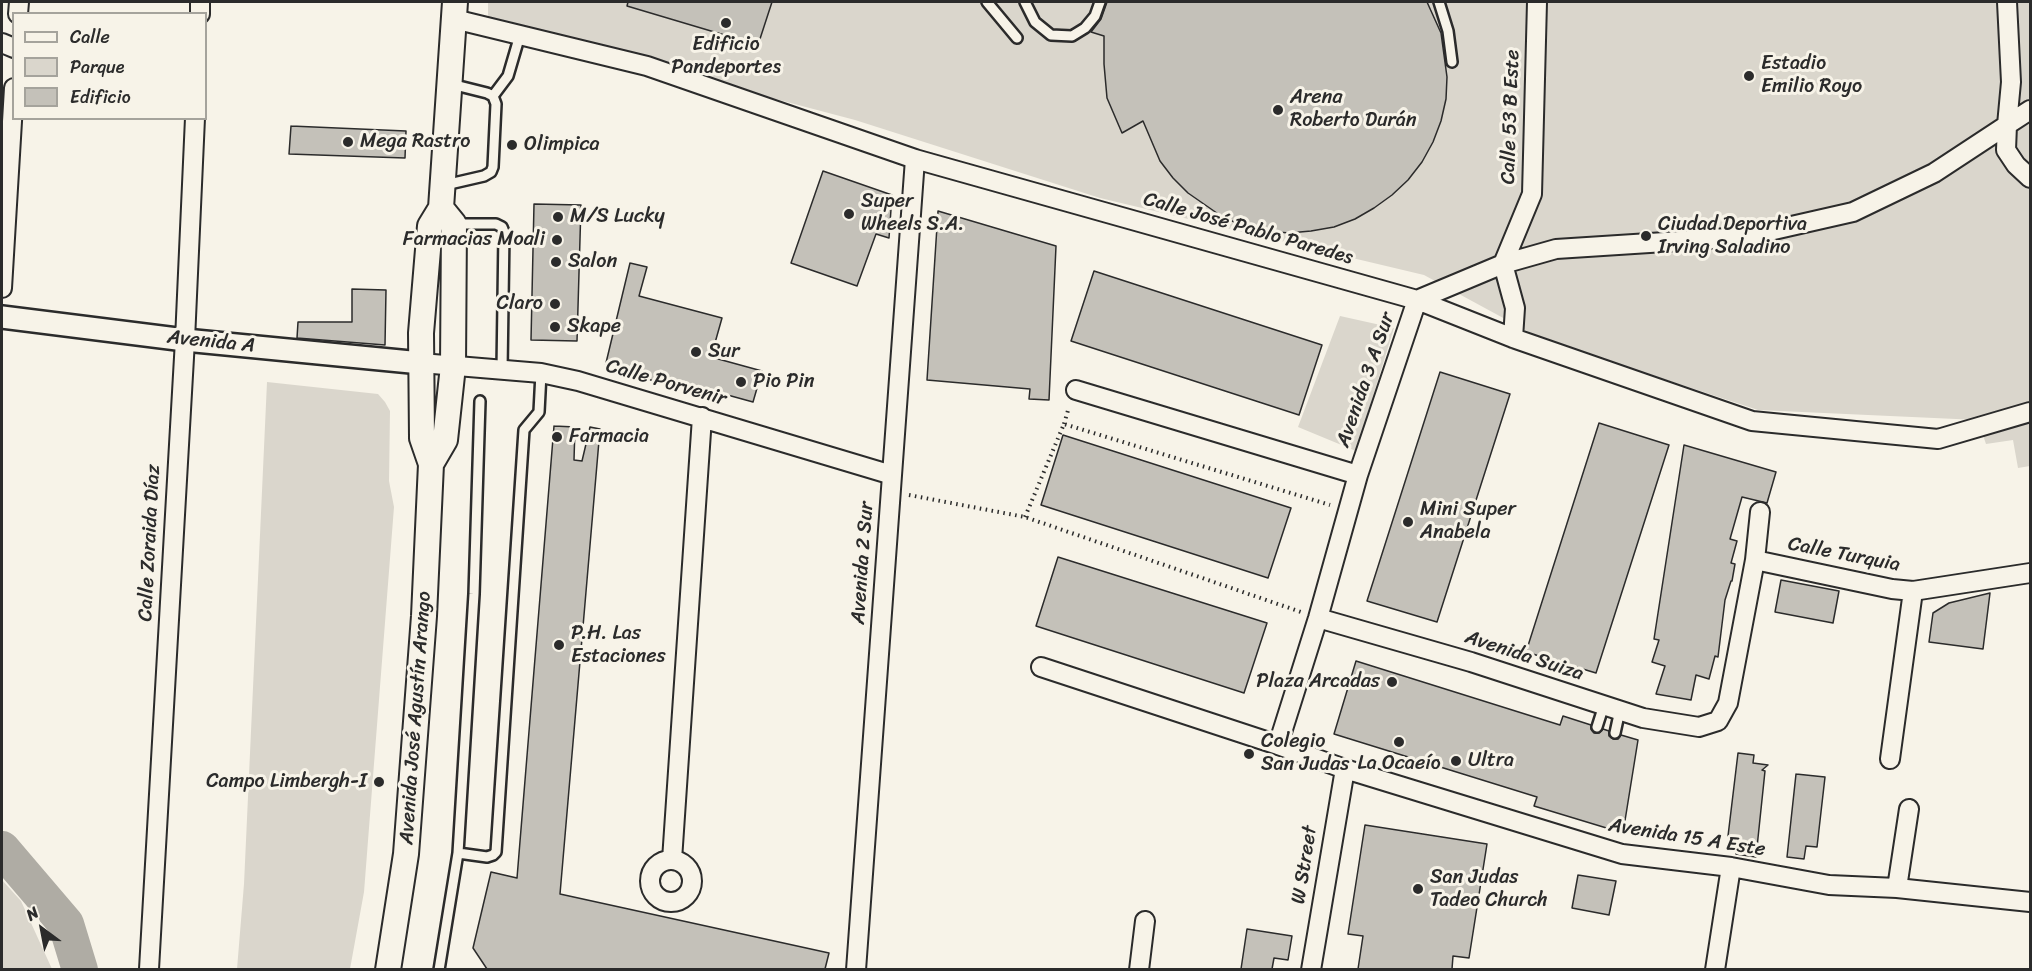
<!DOCTYPE html>
<html>
<head>
<meta charset="utf-8">
<style>
  body { margin:0 }
  #map { position:relative; width:2032px; height:971px; overflow:hidden; background:#f7f3e8; font-family:Sriracha,sans-serif }
  canvas { display:block }
  .frame { position:absolute; inset:0; border:3px solid #2b2b2b; pointer-events:none }
  .legend { position:absolute; left:12px; top:12px; width:195px; height:108px; box-sizing:border-box; background:#f7f3e8; border:2px solid #a5a39c; margin:0; padding:8px 10px; list-style:none; font-size:18px; color:#2b2b2b }
  .legend li { display:flex; align-items:center; gap:12px; height:30px }
  .legend b { width:30px; border:2px solid #a5a39c }
  .north { position:absolute; left:12px; top:899px; width:60px; height:60px; -webkit-text-stroke:4px #f7f3e8; paint-order:stroke; rotate:328deg; font-size:16px; font-weight:700; line-height:24px; text-align:center; color:#2b2b2b }
  .north::after { content:''; display:block; margin:auto; width:21px; height:27px; background:#2b2b2b; clip-path:polygon(50% 0,100% 100%,50% 72%,0 100%) }
</style>
</head>
<body>
<div id="map">
<canvas width="2032" height="971"></canvas>
<div class="frame"></div>
<ul class="legend">
<li><b style="height:8px;background:#f7f3e8"></b>Calle</li>
<li><b style="height:16px;background:#dad6cc"></b>Parque</li>
<li><b style="height:16px;background:#c4c1b9"></b>Edificio</li>
</ul>
<div class="north">N</div>
</div>
<script>
const ctx = document.querySelector('canvas').getContext('2d');
ctx.lineJoin = 'round';
function fill(path, color) { ctx.fillStyle = color; ctx.fill(path, 'evenodd'); }
const poly = rows => new Path2D(rows.map(r => 'M' + r).join(''));
function stroke(path, color, width, dash) { ctx.strokeStyle = color; ctx.lineWidth = width; ctx.lineCap = dash ? 'butt' : 'round'; ctx.setLineDash(dash || []); ctx.stroke(path); }
function write(font, color, halo, rows, align = 'center') {
  ctx.font = font + ' Sriracha,sans-serif'; ctx.lineWidth = 6; ctx.setLineDash([]); ctx.textBaseline = 'middle'; ctx.strokeStyle = halo; ctx.fillStyle = color; for (const [text, x, y, turn = 0] of rows) {
    ctx.save(); ctx.translate(x, y); ctx.rotate((+turn || 0) * Math.PI / 180); ctx.textAlign = isNaN(turn) ? turn : align; if (halo) ctx.strokeText(text, 0, 0); ctx.fillText(text, 0, 0); ctx.restore();
  }
}
fill(poly([
  [488,2,2030,2,2030,466,2018,468,2013,440,1986,444,1978,420,1758,410,1542,339,1424,275,1100,198,855,120,488,23],
  [1340,316,1394,328,1356,451,1298,427],
  [267,382,378,394,385,402,390,411,389,481,394,507,364,892,350,969,237,969,244,884],
  [2,880,21,901,52,969,2,969]
]), '#dad6cc');
stroke(poly([
  [2,849,66,924,80,970]
]), '#afaca4', 36);
const building = poly([
  [628,2,772,2,758,45,627,6,628,2],
  [1107,2,1427,2,1441,33,1447,77,1446,99,1441,121,1433,142,1422,162,1408,180,1392,195,1374,208,1355,219,1334,227,1311,231,1289,233,1267,231,1245,226,1224,218,1188,193,1173,178,1160,161,1143,121,1122,133,1107,98,1104,64,1104,36,1091,32,1101,19,1107,2],
  [291,126,406,131,405,158,289,154,291,126],
  [823,171,892,195,889,238,876,234,857,286,791,263,823,171],
  [534,204,581,205,577,341,531,340,534,204],
  [938,211,1056,246,1049,400,1029,399,1030,389,927,380,938,211],
  [630,263,647,267,639,296,722,318,711,357,762,371,753,402,702,388,701,393,643,378,644,376,605,367,630,263],
  [1094,271,1322,345,1299,415,1071,341,1094,271],
  [352,289,386,290,385,345,297,338,298,322,352,322,352,289],
  [1440,372,1510,394,1437,622,1367,601,1440,372],
  [1599,423,1669,445,1596,673,1526,652,1599,423],
  [554,426,575,427,574,460,582,461,590,427,600,429,560,894,829,953,825,969,487,969,473,948,491,872,517,878,554,426],
  [1063,435,1291,508,1268,578,1041,505,1063,435],
  [1684,445,1776,472,1767,503,1742,497,1730,539,1737,541,1731,563,1735,564,1732,581,1731,581,1725,600,1718,657,1715,656,1709,679,1696,675,1691,700,1656,694,1665,666,1652,662,1659,640,1654,639,1684,445],
  [1058,557,1267,623,1244,693,1036,626,1058,557],
  [1781,580,1839,591,1833,623,1775,612,1781,580],
  [1990,593,1983,649,1929,642,1933,613,1949,603,1990,593],
  [1356,661,1560,725,1563,716,1591,725,1591,729,1594,733,1599,733,1603,729,1609,731,1609,736,1613,739,1618,739,1621,735,1638,740,1623,833,1534,806,1537,797,1334,734,1356,661],
  [1738,753,1754,755,1753,763,1768,765,1762,770,1765,771,1756,857,1736,854,1739,837,1728,836,1738,753],
  [1796,774,1825,777,1817,847,1806,846,1804,859,1787,857,1796,774],
  [1365,825,1487,844,1469,958,1453,956,1452,969,1358,969,1363,936,1348,934,1365,825],
  [1578,875,1616,881,1609,915,1572,908,1578,875],
  [1247,929,1292,936,1288,960,1274,958,1272,969,1241,969,1247,929]
]);
fill(building, '#c4c1b9');
stroke(building, '#2b2b2b', 1.5);
const service = poly([
  [987,2,1017,38],
  [1025,2,1035,22,1051,35,1072,36,1085,28,1095,16,1100,2],
  [1439,2,1448,31,1452,62],
  [493,96,508,76,520,35],
  [445,185,484,176,491,172,493,167,496,104,493,96,487,93,451,84],
  [454,224,496,224,502,227,504,232,502,370],
  [1597,727,1604,705],
  [1615,733,1620,710],
  [458,853,487,857,493,855,496,852,524,430,539,412,541,373],
  [439,970,458,853,474,594,480,401]
]);
const minor = poly([
  [18,14,19,2],
  [200,14,200,2],
  [454,19,647,66,915,159,1417,300,1513,338,1752,421,1938,439,2030,412],
  [2,43,14,48],
  [2030,110,2007,125,2006,150,2016,165,2030,178],
  [2,288,14,88],
  [1513,338,1515,308,1503,264,1532,194,1537,2],
  [421,363,541,373,578,381,892,475],
  [1076,390,1358,475],
  [1755,560,1892,589,1913,591,2030,573],
  [1318,618,1471,662,1643,718,1699,727,1718,721,1728,703,1755,560,1760,512],
  [1041,667,1278,745,1345,769,1622,854,1731,867,1829,885,1897,888,2030,902],
  [1278,745,1318,618,1358,475,1417,300,1503,264,1556,249,1743,237,1853,212,1934,173,2007,125,2011,82,2007,2],
  [1890,759,1913,591],
  [672,860,702,417],
  '650 881a21 21 0 1 1 42 0a21 21 0 1 1-42 0Z',
  [1897,888,1909,809],
  [149,969,185,340,195,118],
  [856,970,915,159],
  [1139,970,1145,921],
  [1311,970,1345,769],
  [1715,970,1731,867]
]);
const tertiary = poly([
  [2,317,185,340,421,363]
]);
const secondary = poly([
  [431,464,445,440,453,366,454,224,441,208],
  [388,970,406,854,424,616,431,464,422,438,421,333,430,226,441,208,455,2]
]);
stroke(service, '#2b2b2b', 14);
stroke(minor, '#2b2b2b', 22);
stroke(tertiary, '#2b2b2b', 26);
stroke(secondary, '#2b2b2b', 28);
stroke(poly([
  [1064,424,1069,407],
  [909,495,1025,517,1301,612],
  [1025,517,1064,424,1330,505]
]), '#2b2b2b', 4, [1.5, 4.5]);
stroke(service, '#f7f3e8', 9);
stroke(minor, '#f7f3e8', 18);
stroke(tertiary, '#f7f3e8', 21);
stroke(secondary, '#f7f3e8', 24);
for (const [x, y, r, color] of [
  [726,23,6,"#2b2b2b"],
  [1749,76,6,"#2b2b2b"],
  [1278,110,6,"#2b2b2b"],
  [348,142,6,"#2b2b2b"],
  [512,145,6,"#2b2b2b"],
  [849,214,6,"#2b2b2b"],
  [558,217,6,"#2b2b2b"],
  [1646,236,6,"#2b2b2b"],
  [557,240,6,"#2b2b2b"],
  [556,262,6,"#2b2b2b"],
  [555,304,6,"#2b2b2b"],
  [555,327,6,"#2b2b2b"],
  [696,352,6,"#2b2b2b"],
  [741,382,6,"#2b2b2b"],
  [557,437,6,"#2b2b2b"],
  [1408,522,6,"#2b2b2b"],
  [559,645,6,"#2b2b2b"],
  [1392,682,6,"#2b2b2b"],
  [1399,742,6,"#2b2b2b"],
  [1249,754,6,"#2b2b2b"],
  [1456,761,6,"#2b2b2b"],
  [379,782,6,"#2b2b2b"],
  [1418,889,6,"#2b2b2b"]
]) { const dot = new Path2D(); dot.arc(x, y, r, 0, 2 * Math.PI); ctx.fillStyle = color; ctx.fill(dot); stroke(dot, '#f7f3e8', 2); }
write('20px', '#2b2b2b', '#f7f3e8', [
  ["Edificio",726,45,"center"],
  ["Pandeportes",726,68,"center"],
  ["Estadio",1761,64],
  ["Emilio Royo",1761,87],
  ["Arena",1290,98],
  ["Roberto Durán",1290,121],
  ["Mega Rastro",360,142],
  ["Olimpica",524,145],
  ["Super",861,202],
  ["Wheels S.A.",861,225],
  ["M/S Lucky",570,217],
  ["Ciudad Deportiva",1658,225],
  ["Irving Saladino",1658,248],
  ["Farmacias Moali",545,240,"right"],
  ["Salon",568,262],
  ["Claro",543,304,"right"],
  ["Skape",567,327],
  ["Sur",708,352],
  ["Pio Pin",753,382],
  ["Farmacia",569,437],
  ["Mini Super",1420,510],
  ["Anabela",1420,533],
  ["P.H. Las",571,634],
  ["Estaciones",571,657],
  ["Plaza Arcadas",1380,682,"right"],
  ["Colegio",1261,742],
  ["San Judas",1261,765],
  ["Ultra",1468,761],
  ["La Ocaeío",1399,764,"center"],
  ["Campo Limbergh-I",367,782,"right"],
  ["San Judas",1430,878],
  ["Tadeo Church",1430,901]
], 'left');
write('20px', '#2b2b2b', '#f7f3e8', [
  ["Calle 53 B Este",1511,117,-88],
  ["Calle José Pablo Paredes",1248,229,16],
  ["Avenida A",211,342,6],
  ["Avenida 3 A Sur",1366,380,-71],
  ["Calle Porvenir",666,383,16],
  ["Calle Zoraida Díaz",150,543,-87],
  ["Calle Turquia",1844,555,11],
  ["Avenida 2 Sur",863,563,-86],
  ["Avenida Suiza",1524,656,18],
  ["Avenida José Agustín Arango",416,718,-86],
  ["Avenida 15 A Este",1687,838,9],
  ["W Street",1305,865,-81]
]);
</script>
</body>
</html>
